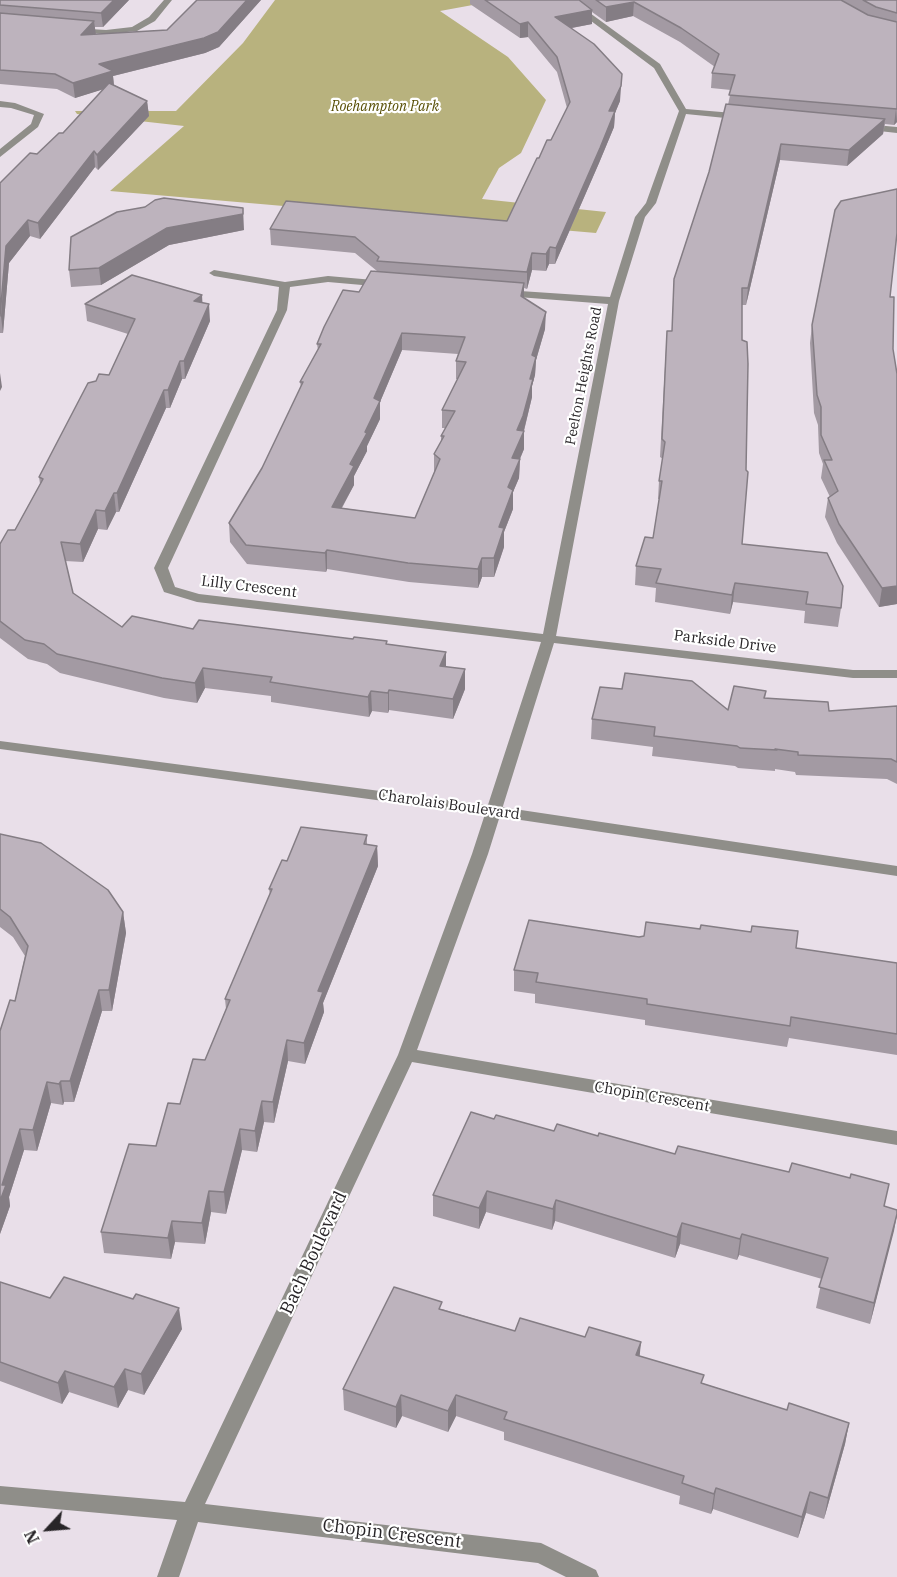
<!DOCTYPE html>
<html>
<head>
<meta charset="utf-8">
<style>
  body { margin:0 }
  #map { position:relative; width:897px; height:1577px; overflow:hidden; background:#e9dfe9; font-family:"IBM Plex Serif",serif }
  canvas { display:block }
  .north { position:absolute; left:18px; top:1499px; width:60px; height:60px; -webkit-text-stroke:4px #fff; paint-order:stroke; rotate:244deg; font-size:16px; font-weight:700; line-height:24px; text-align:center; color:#282528 }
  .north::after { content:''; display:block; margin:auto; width:21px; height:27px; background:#282528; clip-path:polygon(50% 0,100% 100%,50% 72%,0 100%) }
</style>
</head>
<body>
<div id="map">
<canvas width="897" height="1577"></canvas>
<div class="north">N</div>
</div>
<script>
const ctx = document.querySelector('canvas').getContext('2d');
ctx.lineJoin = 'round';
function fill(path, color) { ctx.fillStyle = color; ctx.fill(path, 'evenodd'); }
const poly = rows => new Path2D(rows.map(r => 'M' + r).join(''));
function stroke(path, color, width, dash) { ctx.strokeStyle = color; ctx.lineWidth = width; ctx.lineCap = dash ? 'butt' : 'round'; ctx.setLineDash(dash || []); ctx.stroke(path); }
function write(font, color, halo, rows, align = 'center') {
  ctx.font = font + ' "IBM Plex Serif",serif'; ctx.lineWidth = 4.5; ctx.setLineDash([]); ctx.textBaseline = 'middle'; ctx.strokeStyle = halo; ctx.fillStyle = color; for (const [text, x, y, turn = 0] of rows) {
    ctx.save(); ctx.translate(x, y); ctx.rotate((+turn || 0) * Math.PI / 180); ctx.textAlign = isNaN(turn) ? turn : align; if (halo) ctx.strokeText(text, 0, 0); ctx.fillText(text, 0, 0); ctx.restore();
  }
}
fill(poly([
  [275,0,500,0,440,11,508,57,546,100,521,153,499,168,482,199,606,212,596,233,110,191,184,126,77,114,75,111,176,111,243,43]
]), '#b8b27e');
fill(poly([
  [164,0,172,0,155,21,137,31,106,34,74,32,70,30,74,28,106,30,132,27,149,17,164,0],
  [563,0,572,0,660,64,686,109,745,114,750,117,745,120,686,114,656,203,645,217,619,301,556,636,853,670,897,670,897,678,853,678,554,643,488,854,417,1050,897,1131,897,1145,412,1062,205,1504,541,1543,596,1570,599,1577,566,1577,538,1563,198,1522,179,1577,157,1577,177,1520,0,1504,0,1486,185,1502,398,1055,472,854,541,642,197,602,164,592,154,568,277,310,279,287,214,276,209,273,214,270,285,282,328,276,385,281,390,284,385,287,328,282,290,287,287,310,168,568,175,587,199,594,543,634,608,304,505,296,500,293,505,290,610,297,635,217,646,203,679,111,654,68,563,0],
  [0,101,15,103,44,114,38,127,0,157,0,149,31,124,34,115,11,108,0,107,0,101],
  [864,124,897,127,897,133,861,129,859,127,864,124]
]), '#8f8e89');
fill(poly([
  [0,741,494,806,897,866,897,876,494,816,0,749,0,741]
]), '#8f8e89');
fill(poly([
  [0,0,129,0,103,27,95,27,95,34,167,30,197,0,261,0,219,47,205,53,113,76,114,85,147,101,149,116,98,170,95,167,40,239,30,236,9,263,3,333,0,333,0,183,63,133,103,89,75,98,57,89,0,84],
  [470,0,897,0,897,122,894,125,885,124,883,134,847,166,780,160,746,305,742,305,742,544,841,608,838,627,804,623,805,611,733,602,730,614,655,602,656,588,635,585,636,566,653,538,659,499,658,499,659,481,663,459,660,457,666,348,672,331,674,279,709,172,728,105,731,90,711,88,712,73,715,67,680,42,633,16,606,22,592,12,592,24,572,28,620,101,615,113,614,127,599,163,555,264,549,264,546,271,532,270,527,289,524,288,524,298,545,329,536,360,535,375,532,386,532,397,524,431,524,449,520,459,519,478,513,492,513,509,504,532,504,547,494,577,482,577,478,588,409,582,327,569,326,572,247,564,230,542,229,523,262,468,301,387,300,382,318,350,317,344,359,292,377,271,355,253,271,245,270,229,507,221,539,158,551,140,567,108,557,72,528,37,520,38,470,4],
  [402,350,458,354,456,361,456,379,458,379,442,410,442,428,445,428,441,436,441,442,434,454,434,473,415,518,342,508,354,485,354,476,367,451,367,446,380,419,380,402],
  [244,230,169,245,101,285,71,287,69,270,71,237],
  [890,297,893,349,897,374,897,604,879,607,837,543,825,517,828,498,830,497,821,478,823,464,819,453,818,425,814,413,810,343,812,325],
  [203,303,210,321,185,379,182,379,170,408,166,408,119,512,116,512,107,530,98,529,83,562,65,561,73,593,122,627,193,629,387,641,387,644,446,652,446,667,465,669,465,689,453,719,389,710,388,713,372,711,369,717,271,702,271,696,205,688,197,703,164,698,60,673,47,664,28,659,0,638,0,544,15,530,40,484,39,477,96,381,109,375,128,334,87,321,85,304],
  [766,691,765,698,829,711,897,706,897,784,887,779,796,775,795,772,775,769,775,771,738,768,735,766,652,756,653,747,591,739,592,719,728,710],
  [0,834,123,912,126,933,112,1011,102,1011,74,1102,64,1102,63,1105,51,1103,37,1151,24,1150,9,1197,10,1206,0,1234,15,1001,25,956,13,937,0,927],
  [367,835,367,845,377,846,378,866,323,1003,324,1012,305,1064,288,1061,274,1123,264,1122,257,1152,242,1150,226,1214,211,1212,205,1244,175,1242,171,1259,104,1253,101,1232,156,1146,205,1060,226,1009,225,999,270,895,269,889,287,861],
  [639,937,796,948,897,963,897,1055,789,1038,787,1047,645,1025,645,1020,535,1003,535,994,514,991,514,970],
  [494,1119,554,1131,598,1136,885,1206,897,1215,870,1324,816,1308,822,1279,739,1255,737,1260,680,1244,675,1258,555,1221,552,1230,486,1212,479,1229,433,1216,433,1195],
  [0,1282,50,1298,182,1329,144,1395,128,1390,118,1408,69,1392,62,1404,0,1381],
  [442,1309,515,1331,641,1342,639,1356,702,1383,787,1410,849,1423,845,1444,824,1519,806,1513,798,1538,713,1509,711,1514,679,1504,680,1496,504,1440,504,1432,456,1416,448,1432,402,1416,396,1428,344,1410,343,1389]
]), '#a39aa3');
fill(poly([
  [114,0,129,0,103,27,101,13],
  [247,0,261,0,219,47,205,53,113,76,114,86,75,98,73,83,99,64],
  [634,2,633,16,606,22,606,7],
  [592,10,592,24,555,31,555,17],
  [94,21,96,35,81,35],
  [528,22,528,37,520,38,520,24],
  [622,74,620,101,615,113,614,127,599,163,555,264,556,248,609,111],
  [147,101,149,116,98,170,97,155],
  [896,109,897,122,894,125],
  [885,119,883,134,847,166,849,150],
  [781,144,780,160,746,305,748,288],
  [94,151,95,167,40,239,38,223],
  [243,208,244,230,169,245,101,285,99,268,167,228],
  [28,220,30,236,9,263,3,333,1,316,6,246],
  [550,247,549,264,546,271,546,254],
  [532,253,532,270,527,289,527,272],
  [524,283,524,300,521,296],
  [202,295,203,312,194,301],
  [209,304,210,321,185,379,184,361],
  [546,312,545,329,536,360,535,375,532,386,532,397,523,434,517,430,530,379,532,355],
  [402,333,402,350,380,402,380,419,367,446,367,451,354,476,354,485,332,525,332,507,365,432,374,398],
  [180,361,182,379,170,408,168,390],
  [0,373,2,387,0,391],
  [164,390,166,408,119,512,117,493],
  [524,431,524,449,512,477,512,458],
  [520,459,519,478,513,492,513,509,504,532,504,547,494,577,494,558,499,527,508,487],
  [114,493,116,512,107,530,105,511],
  [96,510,98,529,83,562,80,544],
  [327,550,327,569,326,572,325,553],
  [482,558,482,577,478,588,478,569],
  [735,583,733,602,730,614,732,595],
  [897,586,897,604,879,607,882,588],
  [446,652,446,672,440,666],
  [203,668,205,688,197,703,195,683],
  [465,669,465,689,453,719,453,699],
  [389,690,389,710,388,713,388,693],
  [371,691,372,711,369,717,368,697],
  [377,846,378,866,323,1003,324,1012,305,1064,304,1043,318,991],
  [123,912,126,933,112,1011,109,990],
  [99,990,102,1011,74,1102,70,1081],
  [287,1040,288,1061,274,1123,273,1102],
  [61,1081,64,1102,63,1105,59,1084],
  [47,1082,51,1103,37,1151,33,1130],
  [262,1101,264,1122,257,1152,255,1131],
  [20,1129,24,1150,9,1197,10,1206,0,1234,0,1201,2,1185],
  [240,1129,242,1150,226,1214,224,1192],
  [209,1191,211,1212,205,1244,202,1223],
  [487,1191,486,1212,479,1229,479,1208],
  [556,1200,555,1221,552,1230,553,1209],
  [897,1214,894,1231,870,1324,874,1303],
  [172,1221,175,1242,171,1259,168,1238],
  [682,1223,680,1244,675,1258,677,1237],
  [742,1234,739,1255,737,1260,740,1239],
  [179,1308,182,1329,144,1395,141,1374],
  [641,1342,639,1363,636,1355],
  [125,1369,128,1390,118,1408,114,1387],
  [65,1371,69,1392,62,1404,58,1383],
  [401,1395,402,1416,396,1428,396,1407],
  [456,1395,456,1416,448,1432,448,1411],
  [849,1423,845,1444,824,1519,828,1498],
  [716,1488,713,1509,711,1514,714,1494],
  [810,1492,806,1513,798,1538,802,1517]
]), '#847d84');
const building = poly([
  [0,0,114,0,101,13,0,5,0,0],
  [197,0,247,0,218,32,204,38,99,64,113,71,73,83,55,74,0,70,0,13,94,21,81,35,167,30,197,0],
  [485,0,579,0,592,10,555,17,594,44,622,74,621,86,609,111,615,111,600,148,556,248,550,247,546,254,532,253,527,272,377,261,379,257,355,237,270,229,286,201,507,221,537,158,539,158,547,140,551,140,570,102,557,57,528,22,520,24,485,0],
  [596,0,841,0,868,15,897,22,897,109,729,95,735,75,712,73,719,54,681,28,634,2,606,7,596,0],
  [863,0,897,0,897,13,876,7,863,0],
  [109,83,147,101,97,155,94,151,38,223,28,220,6,246,0,316,0,183,30,153,37,154,59,133,63,133,109,83],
  [726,104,885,119,849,150,781,144,748,288,742,288,742,340,747,342,748,364,746,470,748,472,742,544,827,553,843,586,841,608,806,604,808,592,735,583,732,595,656,583,661,569,636,566,645,537,653,538,662,481,659,481,665,442,662,439,667,331,672,331,674,279,709,172,726,104],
  [897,189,897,233,890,297,894,297,893,349,897,374,897,586,882,588,839,524,828,498,838,491,824,460,832,460,821,435,821,407,817,395,812,325,835,210,841,201,897,189],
  [164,198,243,208,243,214,167,228,99,268,69,270,71,237,117,212,145,207,155,200,164,198],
  [371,271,524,283,521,296,546,312,532,355,536,357,530,379,533,379,523,416,517,430,524,431,512,458,520,459,508,487,513,490,499,527,504,528,494,558,482,558,478,569,408,563,327,550,325,553,246,545,229,523,262,468,303,382,300,382,321,344,317,344,324,327,343,290,359,292,371,271],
  [402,333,465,337,456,361,466,362,442,410,455,411,441,436,444,436,434,454,440,459,415,518,332,507,354,466,350,464,367,433,365,432,380,401,374,398,402,333],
  [132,275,202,295,194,301,209,304,184,361,180,361,168,390,164,390,117,493,114,493,105,511,96,510,80,544,61,542,73,593,122,627,132,616,193,629,199,620,353,639,354,637,387,641,386,644,446,652,440,666,465,669,453,699,389,690,388,693,371,691,368,697,270,682,272,677,203,668,195,683,162,678,57,654,44,644,25,640,0,621,0,544,8,530,15,530,43,479,39,477,88,383,96,381,99,374,109,375,135,319,85,304,132,275],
  [625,673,692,681,728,710,734,686,766,691,764,698,828,702,829,711,897,706,897,762,891,759,798,755,798,752,775,749,777,750,740,748,737,746,654,736,655,727,592,719,600,687,622,689,625,673],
  [301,827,367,835,364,844,377,846,318,991,323,992,304,1043,287,1040,273,1102,262,1101,255,1131,240,1129,224,1192,209,1191,202,1223,172,1221,168,1238,101,1232,129,1144,156,1146,168,1103,180,1104,193,1059,205,1060,230,1000,225,999,272,889,269,889,282,860,287,861,301,827],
  [0,834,41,843,108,890,123,912,109,990,99,990,70,1081,61,1081,59,1084,47,1082,33,1130,20,1129,2,1185,6,1185,0,1201,0,1031,10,1000,15,1001,28,946,10,917,0,909,0,834],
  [529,920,639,937,644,936,646,922,700,929,701,925,751,932,752,926,798,931,796,948,897,963,897,1034,791,1017,790,1026,647,1004,647,999,536,982,538,973,514,970,529,920],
  [471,1112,494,1119,496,1115,554,1131,557,1124,598,1136,599,1133,675,1154,678,1146,789,1172,792,1163,850,1178,851,1174,889,1184,884,1206,897,1210,897,1214,874,1303,819,1287,828,1258,742,1234,740,1239,682,1223,677,1237,556,1200,553,1209,487,1191,479,1208,433,1195,471,1112],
  [64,1277,133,1299,136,1294,179,1308,141,1374,125,1369,114,1387,65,1371,58,1383,0,1362,0,1282,50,1298,64,1277],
  [394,1287,442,1302,439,1309,515,1331,520,1318,585,1337,589,1327,641,1342,636,1355,704,1375,701,1383,787,1410,789,1403,849,1423,828,1498,810,1492,802,1517,716,1488,714,1494,682,1483,684,1476,504,1419,507,1412,456,1395,448,1411,401,1395,396,1407,343,1389,394,1287]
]);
fill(building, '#bdb3bd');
stroke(building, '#847d84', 1.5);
write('italic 14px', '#584f05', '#fff', [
  ["Roehampton Park",385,107]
]);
write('14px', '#282528', '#fff', [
  ["Peelton Heights Road",584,376,-79]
]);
write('15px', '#282528', '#fff', [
  ["Lilly Crescent",249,587,7],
  ["Parkside Drive",725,642,7],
  ["Charolais Boulevard",449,805,8],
  ["Chopin Crescent",652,1097,10]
]);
write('18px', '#282528', '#fff', [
  ["Bach Boulevard",314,1253,-65],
  ["Chopin Crescent",392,1534,7]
]);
</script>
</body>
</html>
